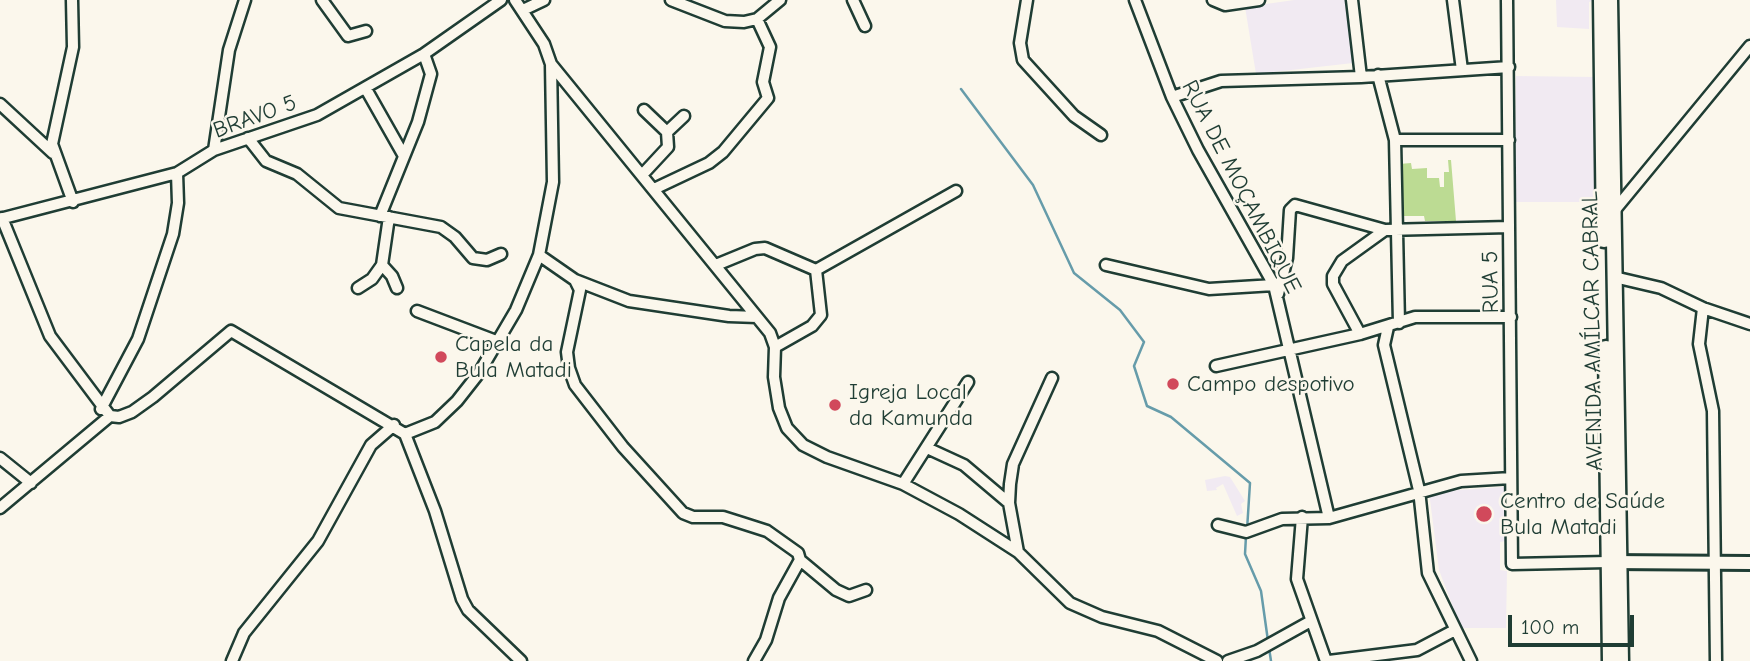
<!DOCTYPE html>
<html>
<head>
<meta charset="utf-8">
<style>
  body { margin:0 }
  #map { position:relative; width:1750px; height:661px; overflow:hidden; background:#fbf7ec; font-family:"Comic Neue",sans-serif }
  canvas { display:block }
  .scale { position:absolute; left:1508px; top:615px; width:126px; height:32px; box-sizing:border-box; border:4px solid #1f3d34; border-top:0; padding-left:9px; font-size:21px; line-height:24px; white-space:nowrap; color:#1f3d34; -webkit-text-stroke:5px #fbf7ec; paint-order:stroke }
</style>
</head>
<body>
<div id="map">
<canvas width="1750" height="661"></canvas>
<div class="scale">100 m</div>
</div>
<script>
const ctx = document.querySelector('canvas').getContext('2d');
ctx.lineJoin = 'round';
function fill(path, color) { ctx.fillStyle = color; ctx.fill(path, 'evenodd'); }
const poly = rows => new Path2D(rows.map(r => 'M' + r).join(''));
function stroke(path, color, width, dash) { ctx.strokeStyle = color; ctx.lineWidth = width; ctx.lineCap = dash ? 'butt' : 'round'; ctx.setLineDash(dash || []); ctx.stroke(path); }
function write(font, color, halo, rows, align = 'center') {
  ctx.font = font + ' "Comic Neue",sans-serif'; ctx.lineWidth = 5; ctx.setLineDash([]); ctx.textBaseline = 'middle'; ctx.strokeStyle = halo; ctx.fillStyle = color; for (const [text, x, y, turn = 0] of rows) {
    ctx.save(); ctx.translate(x, y); ctx.rotate((+turn || 0) * Math.PI / 180); ctx.textAlign = isNaN(turn) ? turn : align; if (halo) ctx.strokeText(text, 0, 0); ctx.fillText(text, 0, 0); ctx.restore();
  }
}
fill(poly([
  [1294,0,1345,0,1353,63,1256,74,1245,7],
  [1556,0,1594,0,1589,2,1589,29,1557,27],
  [1516,76,1595,77,1594,202,1515,202],
  [1225,476,1230,477,1245,501,1241,504,1243,513,1237,516,1223,484,1216,488,1217,490,1207,491,1205,480],
  [1504,487,1505,541,1500,542,1500,570,1507,571,1506,628,1461,628,1439,570,1429,492]
]), '#f1eaf2');
fill(poly([
  [1448,160,1451,160,1456,221,1425,221,1424,216,1399,216,1399,180,1403,180,1399,164,1411,163,1412,169,1427,168,1427,178,1439,178,1440,187,1444,187,1444,172,1449,172]
]), '#bcdb93');
stroke(poly([
  [961,89,1033,185,1074,273,1120,310,1144,342,1134,366,1147,406,1171,417,1250,483,1247,530],
  [1246,536,1245,554,1261,591,1268,641],
  [1269,648,1271,661]
]), '#669caa', 2.5);
const street = poly([
  [72,0,73,47,52,144,73,202],
  [322,0,348,36,366,31],
  [671,0,725,21,744,22,757,19,780,0],
  [853,0,865,26],
  [1027,0,1020,43,1023,60,1074,116,1101,135],
  [1135,0,1172,97,1198,150,1274,285,1329,518],
  [1213,0,1225,5,1259,0],
  [1352,0,1361,77],
  [1453,0,1462,70],
  [1507,0,1512,564,1608,562],
  [523,10,544,0],
  [551,64,770,333,775,347,774,377,779,408,787,428,803,445,827,457,903,484,959,514,1018,552,1070,603,1102,617,1158,631,1217,661],
  [1378,75,1395,140,1399,323],
  [366,89,404,156],
  [1172,97,1221,81,1361,77,1509,67],
  [0,104,53,153],
  [667,132,684,116],
  [248,138,266,161,297,174,339,208,441,227,455,237,473,258,487,260,501,254],
  [1395,140,1509,140],
  [214,150,229,50,245,0],
  [642,175,668,147,667,132,644,110],
  [654,189,709,163,723,152,768,98,763,82,770,47,757,19],
  [1614,211,1750,46],
  [380,216,418,122,431,74,424,54],
  [2,218,50,336,110,416,119,417,132,412,153,397,231,331,405,434,435,511,462,599,468,610,521,661],
  [0,219,177,173,214,150,317,115,424,54,501,0],
  [539,255,575,280,580,290,567,352,569,368,575,385,623,447,683,513,693,517,723,517,742,523,767,531,798,553,800,560,779,598,766,640,754,661],
  [382,265,392,276,397,288],
  [716,265,755,249,765,248,816,270],
  [1106,265,1209,289,1274,285],
  [816,270,956,191],
  [1614,277,1661,288,1703,308,1750,324],
  [575,280,629,301,729,316,757,317],
  [358,288,372,279,382,265,389,217],
  [1278,294,1287,258,1290,210,1295,205,1385,230,1509,227],
  [1703,308,1699,344,1713,411,1716,661],
  [417,311,496,341],
  [1388,327,1384,345,1419,490,1428,573,1471,661],
  [1360,334,1333,284,1333,276,1342,261,1385,230],
  [775,347,812,326,821,315,816,270],
  [1216,366,1360,334,1415,317,1511,317],
  [101,409,138,339,173,234,178,203,177,173],
  [405,434,435,422,457,401,479,373,516,310,539,255,553,182,551,64,544,44,515,0],
  [927,448,964,465,1009,503],
  [0,458,31,483],
  [903,484,968,382],
  [0,508,110,416],
  [1302,517,1297,579,1326,661],
  [1218,525,1246,532,1282,519,1329,518,1461,481,1511,478],
  [1018,552,1009,503,1010,484,1013,464,1052,378],
  [800,560,836,590,849,596,866,590],
  [232,661,244,633,318,541,371,445,394,425],
  [1228,661,1257,651,1311,621],
  [1329,661,1417,650,1455,630]
]);
const secondary = poly([
  [1610,562,1750,563]
]);
const primary = poly([
  [1601,0,1604,240],
  [1610,0,1621,661],
  [1606,348,1610,661]
]);
stroke(street, '#1f3d34', 15);
stroke(secondary, '#1f3d34', 18);
stroke(primary, '#1f3d34', 19);
stroke(street, '#fbf7ec', 10);
stroke(secondary, '#fbf7ec', 12);
stroke(primary, '#fbf7ec', 14);
for (const [x, y, r, color] of [
  [441,357,7,"#d1495b"],
  [1173,384,7,"#d1495b"],
  [835,405,7,"#d1495b"],
  [1484,514,9,"#d1495b"]
]) { const dot = new Path2D(); dot.arc(x, y, r, 0, 2 * Math.PI); ctx.fillStyle = color; ctx.fill(dot); stroke(dot, '#fbf7ec', 2.5); }
write('23px', '#1f3d34', '#fbf7ec', [
  ["BRAVO 5",255,117,-20],
  ["RUA DE MOÇAMBIQUE",1241,187,63],
  ["RUA 5",1491,282,-91],
  ["AVENIDA AMÍLCAR CABRAL",1593,331,-91]
]);
write('23px', '#1f3d34', '#fbf7ec', [
  ["Capela da",455,344],
  ["Bula Matadi",455,370],
  ["Campo despotivo",1187,384],
  ["Igreja Local",849,392],
  ["da Kamunda",849,418],
  ["Centro de Saúde",1500,501],
  ["Bula Matadi",1500,527]
], 'left');
</script>
</body>
</html>
